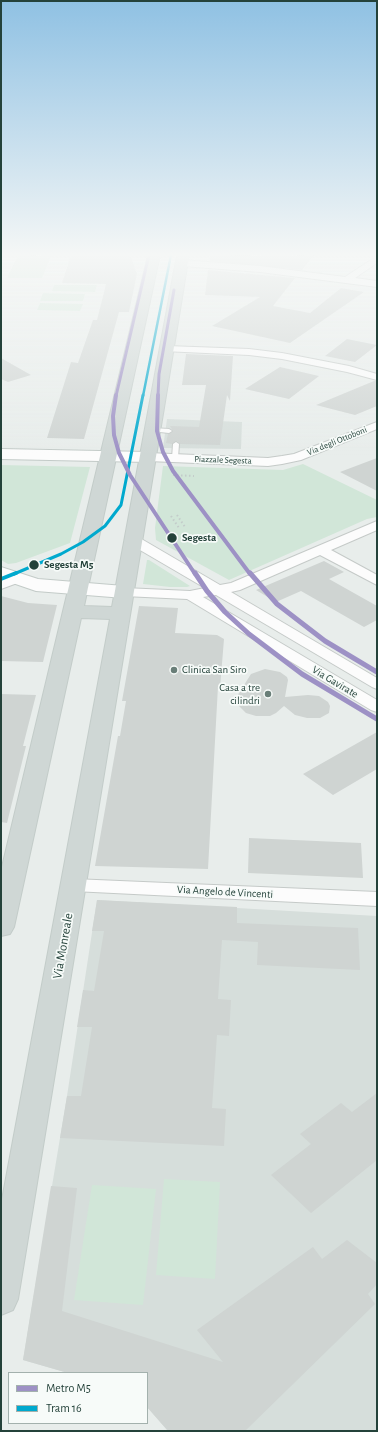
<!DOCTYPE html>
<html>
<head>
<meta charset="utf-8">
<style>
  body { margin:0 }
  #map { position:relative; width:378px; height:1432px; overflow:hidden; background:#e8edeb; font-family:"Alegreya Sans",sans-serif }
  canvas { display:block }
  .frame { position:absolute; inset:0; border:2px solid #24423a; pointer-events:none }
  .legend { position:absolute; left:8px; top:1372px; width:140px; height:52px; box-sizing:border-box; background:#f7fbf9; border:1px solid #a3b1ad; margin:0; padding:5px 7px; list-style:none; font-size:12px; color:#24423a }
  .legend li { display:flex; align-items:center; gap:8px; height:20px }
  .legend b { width:20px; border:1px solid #a3b1ad }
</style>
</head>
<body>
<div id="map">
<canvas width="378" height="1432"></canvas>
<div class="frame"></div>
<ul class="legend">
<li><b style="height:5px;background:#9d91c5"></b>Metro M5</li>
<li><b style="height:5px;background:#00a9ce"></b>Tram 16</li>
</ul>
</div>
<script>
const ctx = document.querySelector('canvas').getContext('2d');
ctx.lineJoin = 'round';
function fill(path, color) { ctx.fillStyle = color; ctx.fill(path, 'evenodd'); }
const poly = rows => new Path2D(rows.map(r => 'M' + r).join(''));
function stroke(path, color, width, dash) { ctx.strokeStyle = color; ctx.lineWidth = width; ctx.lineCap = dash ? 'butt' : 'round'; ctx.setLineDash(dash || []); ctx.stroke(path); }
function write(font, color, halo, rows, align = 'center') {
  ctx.font = font + ' "Alegreya Sans",sans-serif'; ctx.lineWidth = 3.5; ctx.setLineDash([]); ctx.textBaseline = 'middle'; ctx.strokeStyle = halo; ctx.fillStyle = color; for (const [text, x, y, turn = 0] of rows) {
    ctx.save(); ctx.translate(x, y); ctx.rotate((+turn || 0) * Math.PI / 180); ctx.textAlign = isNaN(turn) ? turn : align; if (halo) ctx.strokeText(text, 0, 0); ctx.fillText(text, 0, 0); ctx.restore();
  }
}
fill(poly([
  [167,419,242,422,241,449,163,448],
  [97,900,377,916,377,1431,168,1431,147,1407,147,1373,68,1373,23,1360,67,1096]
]), '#d6dedb');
fill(poly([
  [18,255,51,256,42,278,7,278],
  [54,285,97,285,95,292,52,291],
  [43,293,85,294,83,301,40,301],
  [40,303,83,304,80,311,37,310],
  [303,464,377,500,377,517,367,519,229,580,156,540,155,528,163,466,283,470],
  [1,465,90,467,70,543,16,563,8,564,1,560],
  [147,560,149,560,190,586,187,587,170,587,143,584],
  [164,1179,220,1182,215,1279,156,1275],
  [92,1185,156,1189,143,1305,74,1300]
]), '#d1e6d8');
fill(poly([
  [71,255,130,255,137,274,129,312,119,312,84,439,47,438,71,362,78,363,93,320,97,320,106,284,62,283],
  [210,255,283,256,314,255,302,270,209,261],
  [208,270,295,278,273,306,310,313,341,288,364,292,290,343,212,326,260,297,205,295],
  [347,339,377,345,355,362,325,356],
  [186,354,233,356,230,401,227,395,220,445,180,444,177,441,172,444,166,443,168,434,173,431,170,426,199,427,206,385,182,385],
  [1,358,31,375,8,382,1,379],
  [280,367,319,376,289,399,245,389],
  [374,381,377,381,377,406,355,415,316,405],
  [377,458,377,491,340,472],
  [324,561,344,572,329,579,377,606,377,620,364,627,301,591,276,602,256,590],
  [1,596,28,603,57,605,43,662,1,661],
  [139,606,178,608,175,633,217,635,224,639,220,688,218,686,208,869,95,866,118,736,120,736,126,701,122,701],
  [265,669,280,672,287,677,288,680,285,697,308,695,319,696,328,702,330,706,329,713,320,718,307,718,295,715,284,706,276,713,270,716,256,716,246,713,234,701,251,674],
  [1,694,36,695,23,746,26,746,7,823,1,822],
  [377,732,377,769,333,795,303,774],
  [249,838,361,843,363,878,248,873],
  [97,900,237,907,237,923,358,928,360,970,257,965,258,942,222,940,218,999,231,1000,229,1036,217,1035,212,1108,226,1109,224,1146,60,1138,67,1096,81,1096,92,1027,77,1027,83,990,94,991,104,931,92,931],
  [377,1093,377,1160,311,1213,271,1175,311,1144,300,1134,341,1103,352,1112],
  [51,1186,77,1188,62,1311,223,1362,197,1330,313,1247,322,1259,347,1240,377,1263,377,1284,368,1294,375,1304,245,1431,168,1431,147,1407,147,1373,68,1373,23,1360]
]), '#cfd4d2');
const lane = poly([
  [153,428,169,429,172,431,169,433,151,431,150,430,153,428],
  [176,442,179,444,178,458,175,460,172,458,173,444,176,442]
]);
const street = poly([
  [377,256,377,263,355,278,377,281,377,287,260,272,182,266,178,263,182,260,260,266,345,277,377,256],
  [167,346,249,349,282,353,349,366,377,374,377,380,347,372,282,359,249,355,163,351,162,349,163,347,167,346],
  [377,422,377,429,301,460,282,464,268,466,148,461,142,457,148,453,268,458,282,456,294,454,377,422],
  [377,521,377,530,331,550,377,575,377,585,320,555,240,590,231,592,377,678,377,689,372,687,216,595,203,597,377,700,377,712,371,710,187,599,124,596,119,595,117,592,119,589,124,588,190,591,205,588,128,543,126,540,128,537,138,537,220,585,231,583,377,521],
  [15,575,20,576,22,579,20,582,1,589,1,580,15,575],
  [73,879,377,892,377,906,73,891,66,890,64,885,66,880,73,879]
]);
const secondary = poly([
  [1,449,148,452,154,454,156,457,154,460,148,462,1,459,1,449],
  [1,567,38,579,124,586,131,588,134,592,131,596,124,598,36,591,1,579,1,567]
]);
const primary = poly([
  [148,255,160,255,84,606,112,607,177,255,189,255,18,1299,13,1310,1,1315,1,1205,110,619,81,618,14,927,10,934,1,936,1,871,148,255]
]);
stroke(lane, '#c5cac8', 2);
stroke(street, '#c5cac8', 2);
stroke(secondary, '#c3cbc8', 2);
stroke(primary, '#c3ccc9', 2);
stroke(poly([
  [173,475,194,476],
  [177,515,185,527],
  [171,516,179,528]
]), '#c3ccca', 2, [1.5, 2.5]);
fill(lane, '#fcfcfc');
fill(street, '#fcfcfc');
fill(secondary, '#fcfcfc');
fill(primary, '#cfd7d5');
stroke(poly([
  [143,396,171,255]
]), '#00a9ce', 2.5);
stroke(poly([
  [14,574,61,554,83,542,105,526,121,505,143,395]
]), '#00a9ce', 3);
stroke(poly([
  [1,579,16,573]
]), '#00a9ce', 4);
stroke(poly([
  [116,396,149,255],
  [158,396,159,374,174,290]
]), '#9d91c5', 3);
stroke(poly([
  [116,395,113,416,114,435,119,453,130,475,195,574],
  [158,395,157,431,163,452,173,471,250,574]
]), '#9d91c5', 4);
stroke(poly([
  [195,573,207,591,225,612,249,634,302,674,377,719],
  [250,573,277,604,325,641,377,672]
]), '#9d91c5', 5);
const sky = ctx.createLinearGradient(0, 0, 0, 455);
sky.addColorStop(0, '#8fc1e3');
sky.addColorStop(0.56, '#f5f7f6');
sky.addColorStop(1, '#f5f7f600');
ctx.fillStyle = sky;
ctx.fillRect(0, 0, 378, 455);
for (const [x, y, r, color] of [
  [172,538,5.5,"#24423a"],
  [34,565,5.5,"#24423a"],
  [174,670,4,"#697e78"],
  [268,694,4,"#697e78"]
]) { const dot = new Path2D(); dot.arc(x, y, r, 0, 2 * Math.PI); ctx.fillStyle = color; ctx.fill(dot); stroke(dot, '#f7fbf9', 1.5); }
write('9px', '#24423a', '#f7fbf9', [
  ["Via degli Ottoboni",337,441,-22],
  ["Piazzale Segesta",223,460,2]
]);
write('bold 11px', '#24423a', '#f7fbf9', [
  ["Segesta",182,538],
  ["Segesta M5",44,565]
], 'left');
write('11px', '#24423a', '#f7fbf9', [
  ["Clinica San Siro",182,670],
  ["Casa a tre",260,688,"right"],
  ["cilindri",260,701,"right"]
], 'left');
write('11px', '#24423a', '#f7fbf9', [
  ["Via Gavirate",335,682,31],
  ["Via Angelo de Vincenti",225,892,3]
]);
write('13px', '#24423a', '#f7fbf9', [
  ["Via Monreale",63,946,-80]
]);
</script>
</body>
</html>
